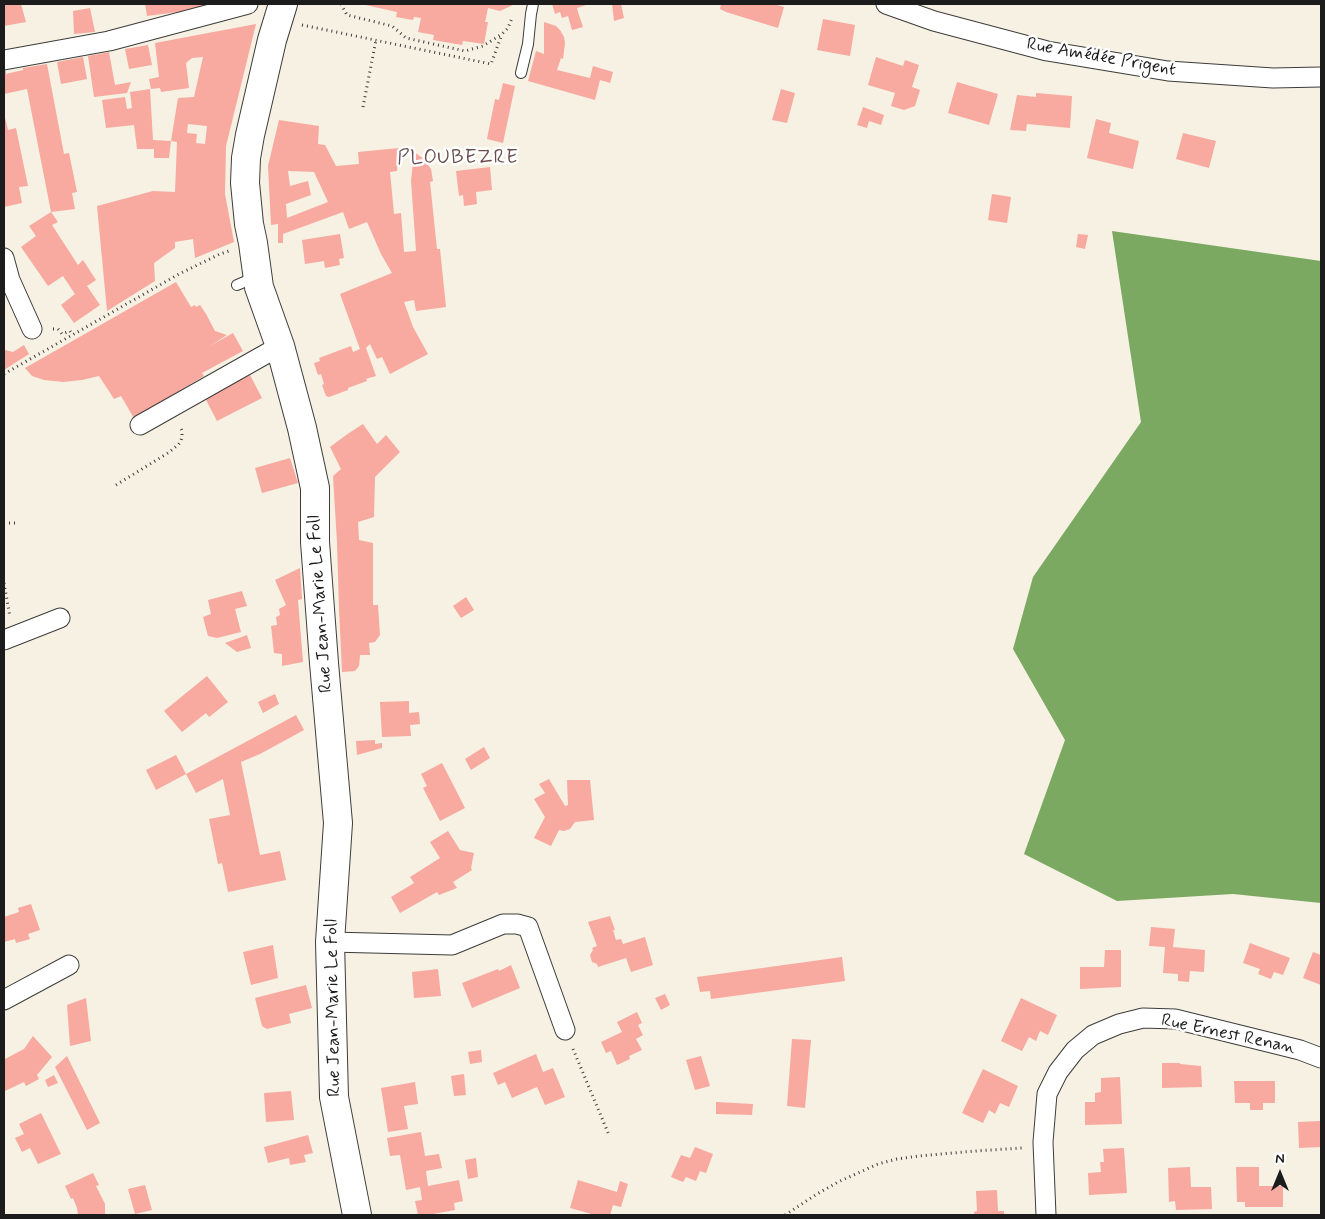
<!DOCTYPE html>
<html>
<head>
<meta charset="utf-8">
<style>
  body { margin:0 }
  #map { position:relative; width:1325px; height:1219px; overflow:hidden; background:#f6f1e2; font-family:Mynerve,sans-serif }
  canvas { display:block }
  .frame { position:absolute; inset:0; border:5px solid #1c1c1c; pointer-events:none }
  .north { position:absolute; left:1255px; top:1149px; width:50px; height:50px; -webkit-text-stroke:4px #fff; paint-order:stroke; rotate:0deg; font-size:14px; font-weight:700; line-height:20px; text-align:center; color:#1c1c1c }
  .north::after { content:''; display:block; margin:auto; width:18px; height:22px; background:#1c1c1c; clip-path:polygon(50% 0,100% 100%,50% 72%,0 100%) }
</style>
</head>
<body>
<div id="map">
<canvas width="1325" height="1219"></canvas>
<div class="frame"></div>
<div class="north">N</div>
</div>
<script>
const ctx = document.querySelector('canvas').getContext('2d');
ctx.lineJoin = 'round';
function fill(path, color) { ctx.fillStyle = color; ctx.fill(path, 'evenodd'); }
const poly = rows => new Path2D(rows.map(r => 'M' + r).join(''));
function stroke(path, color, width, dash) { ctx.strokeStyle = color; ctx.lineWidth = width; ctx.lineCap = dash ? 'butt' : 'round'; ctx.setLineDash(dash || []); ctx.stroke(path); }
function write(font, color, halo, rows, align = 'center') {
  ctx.font = font + ' Mynerve,sans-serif'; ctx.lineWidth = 5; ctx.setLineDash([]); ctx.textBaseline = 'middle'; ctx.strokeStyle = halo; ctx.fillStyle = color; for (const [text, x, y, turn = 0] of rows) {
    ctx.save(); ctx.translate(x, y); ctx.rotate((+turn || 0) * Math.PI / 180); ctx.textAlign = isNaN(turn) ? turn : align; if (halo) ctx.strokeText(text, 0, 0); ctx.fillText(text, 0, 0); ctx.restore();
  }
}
fill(poly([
  [1112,231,1321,261,1321,903,1233,894,1117,901,1024,854,1065,740,1013,649,1033,577,1141,422]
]), '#7ba962');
fill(poly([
  [4,4,21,4,26,22,4,26],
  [145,4,216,4,216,7,147,16],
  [361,4,515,4,500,11,488,8,485,22,488,22,484,44,463,41,462,45,433,40,434,35,418,32,421,18,414,17,413,20,396,17,397,12],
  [552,4,589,4,577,8,578,12,583,27,572,30,568,16,562,18,560,12,555,14],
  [612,4,621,4,624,18,614,21],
  [721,4,774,4,784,7,778,28,726,12,720,9],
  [90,8,95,32,74,34,73,11],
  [823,19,855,25,850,56,817,50],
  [544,22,556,26,560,30,564,37,565,43,563,59,561,58,557,70,590,78,593,66,613,72,610,83,600,80,595,100,528,81,536,51,544,54],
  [256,24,226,146,225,194,234,242,195,258,193,239,175,242,175,248,154,263,155,281,107,311,97,206,153,191,175,192,177,142,171,141,178,98,194,97,203,57,192,58,186,63,189,88,161,92,160,88,151,89,149,79,159,77,155,43],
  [188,124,207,126,205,144,196,143,197,134,187,133],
  [148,45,152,65,129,69,125,49],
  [109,52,115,85,131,82,127,93,94,97,88,56],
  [83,57,87,79,61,84,57,62],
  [876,57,903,66,905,60,919,65,912,87,920,90,915,106,904,110,891,106,895,93,868,85],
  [47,64,64,154,69,153,77,192,72,193,75,209,51,212,58,222,52,225,78,265,83,260,96,280,87,286,100,305,74,323,61,305,75,294,63,276,48,286,21,247,36,236,29,226,51,212,27,89,4,94,4,72,6,71,6,74,23,70,23,68],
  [957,82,998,94,989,125,948,113],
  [503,83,515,86,503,143,487,139,495,99,499,100],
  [150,89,153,140,171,141,169,158,154,158,154,149,137,149,134,125,106,128,102,100,125,97,127,109,132,108,130,92],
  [781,89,795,93,787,123,772,120],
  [1036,93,1072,96,1070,128,1027,124,1026,131,1010,130,1017,95,1036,97],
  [863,107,884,115,881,125,869,121,867,128,857,125],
  [4,113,8,130,16,128,28,186,19,187,22,203,4,207],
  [1096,119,1111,123,1109,133,1139,141,1133,169,1087,158],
  [279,120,319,126,318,144,325,145,336,166,359,164,358,152,399,148,397,171,390,172,394,214,401,213,404,252,416,251,411,181,414,152,424,159,431,169,433,181,430,182,437,249,440,249,446,307,416,311,414,300,404,302,413,327,428,354,390,374,382,357,377,359,370,344,366,348,376,376,366,379,367,381,348,388,348,390,329,397,326,396,322,385,324,384,321,374,318,375,314,363,320,361,319,358,351,346,353,352,360,349,340,294,392,273,381,254,367,222,349,229,343,212,283,234,283,243,278,243,278,224,271,225,268,166],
  [288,171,314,172,328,202,287,218,286,204,311,195,308,181,290,186],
  [1183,133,1216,141,1209,168,1176,159],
  [490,167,492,190,476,192,477,204,464,206,463,195,459,196,456,171],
  [992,194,1011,197,1007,223,988,220],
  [340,234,344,258,339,259,340,265,325,268,324,261,305,264,302,240],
  [1078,234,1088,235,1085,249,1076,247],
  [176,282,191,307,195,305,196,307,200,305,206,314,215,331,227,335,210,346,233,333,243,351,202,373,204,376,144,412,145,414,135,420,121,396,114,399,99,376,82,380,63,382,44,380,32,376,25,368],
  [24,345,29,354,4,370,4,347,5,350,13,352],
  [250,375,262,398,217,421,205,398],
  [363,424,377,444,386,435,400,452,375,477,374,517,358,522,359,540,373,543,373,605,378,605,380,635,375,642,369,643,370,655,360,655,359,666,355,671,342,672,339,609,337,542,333,476,341,469,330,447,349,433],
  [290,458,298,483,262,493,255,468],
  [300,568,302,599,298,600,303,662,282,666,282,654,274,653,271,626,277,625,276,617,280,615,279,609,286,605,275,580],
  [242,591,247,606,235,609,241,632,217,638,208,636,203,617,211,614,208,600],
  [466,597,474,610,461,618,453,606],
  [247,635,251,648,237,652,225,643],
  [207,676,228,702,209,717,206,713,182,732,164,711],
  [275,694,279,704,263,713,258,702],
  [409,701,409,713,419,712,420,724,410,725,411,736,382,737,380,702],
  [296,715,304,730,260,754,241,762,260,855,280,851,286,880,228,892,222,863,218,864,209,819,230,815,223,779,196,793,186,774],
  [375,740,375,744,382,743,382,748,357,755,356,741],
  [484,747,490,758,471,770,465,759],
  [176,755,186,774,156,790,146,770],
  [442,763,465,808,440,821,423,788,427,786,421,774],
  [549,779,565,806,568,805,567,780,590,780,594,820,575,822,570,829,564,831,559,830,551,846,534,838,545,817,534,799,545,793,539,784],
  [448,831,460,850,474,853,471,868,472,870,453,882,457,888,439,895,437,892,400,913,391,897,414,883,410,877,440,858,430,842],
  [31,904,40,930,28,934,30,939,16,943,15,939,4,942,4,917,19,912,18,908],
  [610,916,615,930,613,930,616,940,621,939,623,944,645,937,653,965,631,972,626,958,598,967,597,964,592,962,590,955,593,950,592,948,597,946,588,922],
  [1151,927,1175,929,1173,947,1205,950,1204,972,1190,971,1189,982,1178,981,1178,974,1163,973,1165,947,1149,946],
  [1250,943,1290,958,1283,975,1274,972,1271,979,1258,974,1260,969,1243,963],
  [273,945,278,978,251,985,243,952],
  [1105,950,1121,950,1121,987,1080,989,1080,967,1104,967],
  [1313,952,1321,955,1321,985,1303,978],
  [842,957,845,981,711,999,710,991,700,992,697,977],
  [511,965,520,988,472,1008,462,983,498,969,499,971],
  [438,969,441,996,414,998,412,972],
  [306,985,312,1008,289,1014,291,1023,267,1029,262,1026,255,998],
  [665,994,670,1005,661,1010,655,998],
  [86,998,91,1041,70,1046,67,1005],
  [1021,998,1057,1015,1048,1035,1040,1031,1036,1041,1029,1037,1022,1051,1001,1041],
  [637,1012,642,1023,638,1025,643,1035,636,1039,642,1050,629,1056,630,1059,617,1065,611,1051,606,1053,601,1042,622,1032,617,1022],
  [33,1036,52,1057,37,1075,39,1079,26,1086,24,1082,5,1091,4,1088,4,1055,5,1059,24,1049],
  [792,1039,811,1040,805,1108,787,1106],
  [481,1050,482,1062,470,1064,468,1052],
  [536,1054,543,1072,553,1068,565,1097,545,1105,537,1087,512,1098,505,1082,498,1085,493,1073],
  [67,1056,100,1123,87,1130,55,1067],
  [701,1056,710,1086,695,1090,686,1060],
  [1162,1063,1180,1063,1180,1064,1201,1066,1202,1087,1162,1088],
  [983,1069,1018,1086,1009,1107,1000,1103,995,1114,989,1110,983,1123,962,1113],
  [464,1074,466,1095,454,1096,451,1076],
  [54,1075,58,1083,48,1087,45,1080],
  [1120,1077,1122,1124,1085,1125,1085,1102,1095,1102,1095,1093,1101,1092,1101,1078],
  [1234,1081,1275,1081,1275,1103,1263,1103,1263,1110,1250,1110,1250,1103,1235,1103],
  [415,1082,418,1104,404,1106,408,1129,388,1132,381,1088],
  [291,1091,294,1120,266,1122,264,1093],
  [716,1102,753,1104,752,1115,716,1114],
  [41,1113,61,1154,38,1164,30,1148,22,1152,15,1138,24,1134,19,1124],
  [1321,1121,1321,1147,1299,1148,1298,1122],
  [421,1132,425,1156,439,1154,442,1168,426,1171,428,1186,459,1180,463,1201,454,1203,455,1210,433,1214,433,1215,418,1215,415,1201,422,1200,420,1187,406,1190,400,1155,390,1156,387,1138],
  [308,1135,313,1153,304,1155,306,1162,290,1165,289,1158,268,1163,264,1147],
  [695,1147,713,1154,706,1173,700,1171,696,1181,686,1177,683,1182,671,1177,681,1155,690,1158],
  [1124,1148,1127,1193,1089,1195,1088,1173,1101,1172,1100,1162,1104,1162,1103,1149],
  [476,1158,478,1177,468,1179,465,1160],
  [1190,1167,1191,1187,1211,1187,1212,1209,1176,1210,1175,1201,1169,1202,1168,1168],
  [1236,1167,1259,1167,1259,1186,1283,1186,1283,1207,1245,1207,1245,1202,1237,1202],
  [93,1173,99,1185,96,1186,105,1204,105,1215,78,1215,77,1208,73,1198,71,1199,65,1186],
  [578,1180,617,1192,620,1181,628,1184,621,1207,613,1205,610,1215,595,1215,570,1208],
  [145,1185,152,1210,135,1214,128,1189],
  [997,1190,998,1211,1004,1211,1004,1215,974,1215,974,1212,977,1211,976,1191]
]), '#f8a9a0');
const lane = poly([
  [521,73,528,44,531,14,533,4],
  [237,285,256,277]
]);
const street = poly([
  [886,4,934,21,1047,51,1168,71,1273,78,1321,77],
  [4,60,109,41,248,4],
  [4,258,10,280,32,329],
  [140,425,280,346],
  [4,640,60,618],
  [330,942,452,945,503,924,517,924,528,927,565,1030],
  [4,1000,69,965],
  [1046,1215,1043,1142,1047,1094,1058,1072,1075,1050,1093,1035,1119,1024,1143,1018,1175,1019,1300,1050,1321,1058]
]);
const secondary = poly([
  [283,4,272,40,250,135,246,158,245,183,249,224,253,243,259,287,280,346,302,428,315,488,315,542,324,663,338,823,330,942,334,1097,357,1215]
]);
stroke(lane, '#3d3c3a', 12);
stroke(street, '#3d3c3a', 21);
stroke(secondary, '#3d3c3a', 30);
stroke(poly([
  [341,4,347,15,392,26,406,38,465,51,483,46,502,34,508,28,512,18],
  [302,25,491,64,502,34],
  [363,107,376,40],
  [53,329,58,329,62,334,70,331,72,334],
  [4,374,179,274,220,254,229,251],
  [116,485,168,453,178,445,181,441,182,436,182,431,180,426],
  [4,523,17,523],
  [4,583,10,617],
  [573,1049,609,1135],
  [785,1215,817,1194,838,1182,878,1164,897,1159,919,1156,975,1151,1022,1148]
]), '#3d3c3a', 3, [1, 4]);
stroke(lane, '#fff', 10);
stroke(street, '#fff', 19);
stroke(secondary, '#fff', 28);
write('18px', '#1c1c1c', '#fff', [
  ["Rue Amédée Prigent",1101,58,10],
  ["Rue Jean-Marie Le Foll",321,604,-94],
  ["Rue Jean-Marie Le Foll",334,1008,-91],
  ["Rue Ernest Renan",1228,1035,12]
]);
ctx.letterSpacing = '1px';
write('20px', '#694d4a', '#fff', [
  ["PLOUBEZRE",458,159]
]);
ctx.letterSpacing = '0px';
</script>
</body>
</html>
